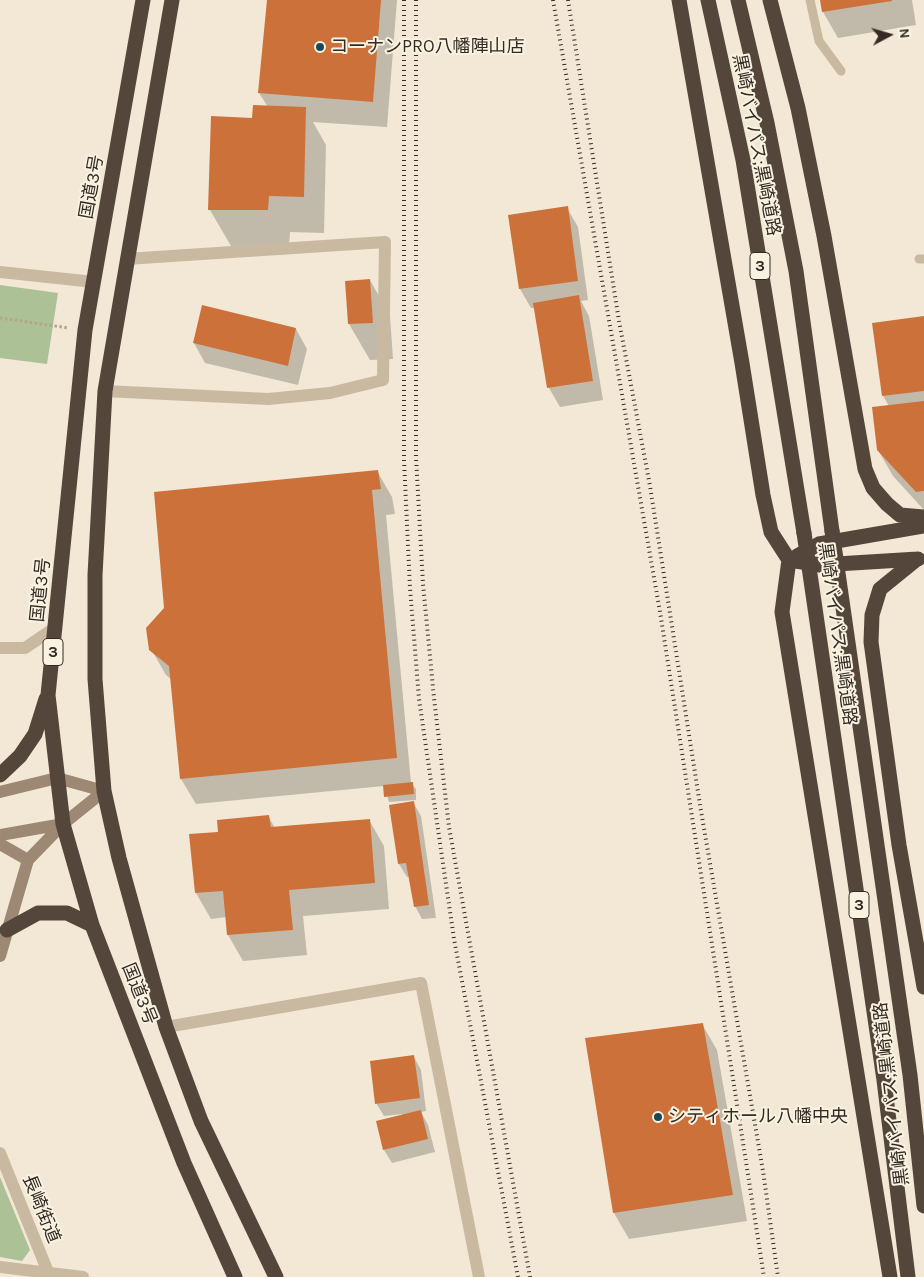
<!DOCTYPE html>
<html>
<head>
<meta charset="utf-8">
<style>
  body { margin:0 }
  #map { position:relative; width:924px; height:1277px; overflow:hidden; background:#f2e8d5; font-family:Karla,sans-serif }
  canvas { display:block }
  .north { position:absolute; left:864px; top:10px; width:50px; height:50px; -webkit-text-stroke:4px #f9f2e1; paint-order:stroke; rotate:84deg; font-size:14px; font-weight:700; line-height:20px; text-align:center; color:#332b24 }
  .north::after { content:''; display:block; margin:auto; width:18px; height:22px; background:#332b24; clip-path:polygon(50% 0,100% 100%,50% 72%,0 100%) }
</style>
</head>
<body>
<div id="map">
<canvas width="924" height="1277"></canvas>
<div class="north">N</div>
</div>
<script>
const ctx = document.querySelector('canvas').getContext('2d');
ctx.lineJoin = 'round';
function fill(path, color) { ctx.fillStyle = color; ctx.fill(path, 'evenodd'); }
const poly = rows => new Path2D(rows.map(r => 'M' + r).join(''));
function stroke(path, color, width, dash) { ctx.strokeStyle = color; ctx.lineWidth = width; ctx.lineCap = dash ? 'butt' : 'round'; ctx.setLineDash(dash || []); ctx.stroke(path); }
function write(font, color, halo, rows, align = 'center') {
  ctx.font = font + ' Karla,"Noto Sans JP",sans-serif'; ctx.lineWidth = 4; ctx.setLineDash([]); ctx.textBaseline = 'middle'; ctx.strokeStyle = halo; ctx.fillStyle = color; for (const [text, x, y, turn = 0] of rows) {
    ctx.save(); ctx.translate(x, y); ctx.rotate((+turn || 0) * Math.PI / 180); ctx.textAlign = isNaN(turn) ? turn : align; if (halo) ctx.strokeText(text, 0, 0); ctx.fillText(text, 0, 0); ctx.restore();
  }
}
fill(poly([
  [0,285,58,293,47,364,0,358],
  [0,1177,30,1250,22,1261,0,1257]
]), '#acc195');
fill(poly([
  [268,0,397,0,387,127,313,122,326,145,324,233,290,232,289,246,231,246,210,210,212,117,253,120,268,107,259,93],
  [822,0,912,0,916,25,838,38,823,12],
  [567,208,578,227,588,300,581,301,589,316,603,400,560,407,549,388,535,308,531,308,520,289],
  [370,280,390,316,393,359,370,360,349,324,347,282],
  [924,318,924,510,893,476,878,450,889,406,883,396,874,324],
  [296,329,307,349,298,385,205,363,194,343],
  [377,471,392,497,395,514,386,515,411,783,416,789,416,800,389,802,384,786,196,804,181,779,172,680,166,675,151,649],
  [413,802,421,816,436,918,422,919,415,906,410,876,407,877,399,864],
  [268,816,275,828,369,820,384,846,389,909,303,916,307,955,243,961,228,935,227,917,211,919,196,893,190,835,220,833],
  [702,1024,717,1050,747,1221,629,1239,614,1213,587,1039],
  [414,1057,421,1070,426,1111,421,1112,428,1125,435,1152,392,1163,384,1150,403,1114,384,1116,376,1103]
]), '#0003');
fill(poly([
  [267,0,381,0,373,102,258,93],
  [820,0,892,0,892,1,822,12],
  [253,105,306,107,304,197,269,196,268,210,208,210,211,116,252,118],
  [568,206,578,281,519,289,508,215],
  [370,279,373,323,348,324,345,281],
  [579,295,593,381,547,388,533,303],
  [202,305,296,328,288,366,193,343],
  [924,316,924,391,882,396,872,323],
  [924,401,924,491,916,492,877,450,872,407],
  [378,470,381,489,372,490,397,758,180,779,169,666,149,650,146,628,164,608,154,492],
  [413,782,414,794,384,797,383,785],
  [414,801,429,905,414,907,406,863,398,864,389,805],
  [269,815,271,827,370,819,375,883,289,890,293,930,227,935,223,891,195,893,189,834,218,832,217,820],
  [703,1023,733,1195,613,1213,585,1038],
  [414,1055,420,1098,375,1104,370,1061],
  [421,1110,428,1139,383,1150,376,1121]
]), '#cc7139');
stroke(poly([
  [0,318,69,328]
]), '#b5a38b', 3, [2.5, 2.5]);
stroke(poly([
  [810,0,819,41,841,71],
  [919,259,924,259]
]), '#cab9a1', 9);
stroke(poly([
  [0,272,94,282],
  [105,391,268,399,330,393,383,380,385,242,126,259],
  [0,648,25,648,56,627],
  [166,1027,421,983,479,1277],
  [0,1153,50,1277],
  [0,1267,83,1277]
]), '#cab9a1', 12);
stroke(poly([
  [0,792,57,778,104,791],
  [0,835,63,824,104,791],
  [0,844,28,860],
  [0,956,28,860,63,824]
]), '#9d8873', 12);
stroke(poly([
  [143,0,85,330,48,695,63,824,92,925,184,1163,235,1277],
  [172,0,105,391,95,575,95,679,104,791,119,858,166,1027,201,1121,276,1277],
  [679,0,742,363,763,495,771,532,789,560,782,612,890,1277],
  [708,0,743,160,804,533],
  [738,0,767,123,796,271,832,531],
  [770,0,798,108,824,236,865,469,873,488,887,504,900,515,924,517],
  [797,556,819,544,924,526],
  [917,559,880,589,872,615,871,642,899,845,924,987],
  [796,561,820,565,918,559],
  [0,775,20,756,35,734,46,699],
  [7,930,38,913,67,913,92,925]
]), '#55463b', 15);
stroke(poly([
  [404,0,404,460,410,588,419,699,454,939,518,1277],
  [416,0,416,457,423,584,434,698,449,827,530,1277],
  [553,0,660,612,764,1277],
  [568,0,619,321,650,486,701,811,763,1171,778,1277]
]), '#332b24', 4, [1, 4]);
stroke(poly([
  [832,531,910,1075,924,1206],
  [804,533,884,1080,908,1277]
]), '#55463b', 15);
for (const [x, y, r, color] of [
  [320,47,5,"#184a56"],
  [658,1117,5,"#184a56"]
]) { const dot = new Path2D(); dot.arc(x, y, r, 0, 2 * Math.PI); ctx.fillStyle = color; ctx.fill(dot); stroke(dot, '#f9f2e1', 2); }
for (const [x, y, w] of [
  [760,266,20],
  [53,652,20],
  [859,905,20]
]) { const box = new Path2D(); box.roundRect(x - w / 2, y - 13.5, w, 27, 4); ctx.fillStyle = '#f9f2e1'; ctx.fill(box); stroke(box, '#332b24', 1); }
write('bold 16px', '#332b24', null, [
  ["3",760,266],
  ["3",53,652],
  ["3",859,905]
]);
write('18px', '#332b24', '#f9f2e1', [
  ["コーナンPRO八幡陣山店",330,47],
  ["シティホール八幡中央",668,1117]
], 'left');
write('18px', '#332b24', '#f9f2e1', [
  ["黒崎バイパス;黒崎道路",756,145,79],
  ["国道3号",92,187,-80],
  ["国道3号",41,590,-84],
  ["黒崎バイパス;黒崎道路",837,634,82],
  ["国道3号",139,994,68],
  ["黒崎バイパス;黒崎道路",892,1094,-97],
  ["長崎街道",41,1209,68]
]);
</script>
</body>
</html>
